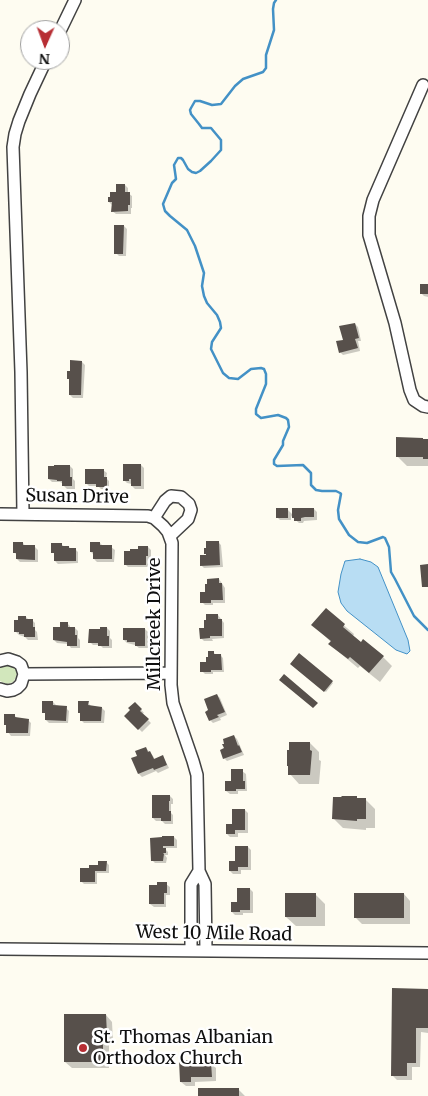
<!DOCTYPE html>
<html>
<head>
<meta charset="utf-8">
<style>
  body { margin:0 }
  #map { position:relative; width:428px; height:1096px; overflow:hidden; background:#fefcf1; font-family:Merriweather,serif }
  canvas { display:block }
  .north { position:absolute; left:20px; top:20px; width:50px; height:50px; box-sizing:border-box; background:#fff; border:1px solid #9f9f9f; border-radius:50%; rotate:182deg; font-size:14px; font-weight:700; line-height:20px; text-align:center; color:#0f0f0f }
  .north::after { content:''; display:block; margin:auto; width:18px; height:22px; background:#b72e34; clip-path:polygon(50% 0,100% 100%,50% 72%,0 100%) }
</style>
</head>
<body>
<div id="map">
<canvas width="428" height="1096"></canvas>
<div class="north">N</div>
</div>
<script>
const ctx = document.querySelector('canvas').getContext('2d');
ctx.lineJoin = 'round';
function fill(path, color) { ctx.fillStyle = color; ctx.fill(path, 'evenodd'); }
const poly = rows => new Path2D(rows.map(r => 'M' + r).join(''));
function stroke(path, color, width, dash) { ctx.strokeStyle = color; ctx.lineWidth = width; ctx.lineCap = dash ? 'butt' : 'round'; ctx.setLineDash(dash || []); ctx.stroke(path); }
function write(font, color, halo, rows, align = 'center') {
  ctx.font = font + ' Merriweather,serif'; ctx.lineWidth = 5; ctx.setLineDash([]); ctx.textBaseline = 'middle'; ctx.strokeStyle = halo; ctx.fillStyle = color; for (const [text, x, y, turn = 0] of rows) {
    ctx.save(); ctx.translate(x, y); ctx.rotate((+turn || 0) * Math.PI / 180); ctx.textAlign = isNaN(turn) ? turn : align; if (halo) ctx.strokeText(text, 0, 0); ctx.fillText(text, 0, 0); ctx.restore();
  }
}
fill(poly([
  [5,664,15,667,17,673,15,679,13,682,7,684,0,681,0,666]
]), '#d2e7bc');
const water = poly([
  [360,559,371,562,378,567,408,640,410,651,407,654,396,650,347,611,341,603,338,592,341,574,345,561,360,559]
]);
fill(water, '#b8ddf3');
stroke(water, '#4391c6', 1);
fill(poly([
  [125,185,128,188,128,193,132,196,132,208,131,208,131,214,116,214,112,211,112,205,109,202],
  [124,226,127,229,126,256,119,256,116,253],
  [428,286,428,297,424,296,421,293],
  [355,324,358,327,361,341,358,341,360,351,343,355,340,352,344,341],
  [82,362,85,365,83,398,73,398,70,395,71,372],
  [428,441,428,466,407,466,397,456],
  [141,465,144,468,144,489,135,489,132,486,132,484,127,483,124,480],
  [70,466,73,469,73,479,75,481,75,489,67,489,64,486,64,484,60,482,52,482,49,479],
  [103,470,107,473,106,478,109,481,109,489,101,489,98,486,89,486,86,483],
  [314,509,317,512,317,520,304,521,303,523,299,523,291,516,291,520,280,520,277,517,288,510,293,515],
  [218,542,221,545,223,567,204,568,201,565,208,556,205,553],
  [23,543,26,547,35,547,38,550,38,562,20,562,17,559,17,555,14,552],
  [100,543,103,546,111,547,115,550,114,562,97,562,94,559,94,555,91,552],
  [61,544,65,547,69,547,71,549,75,549,78,552,78,563,58,564,55,561,55,555,53,552],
  [148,547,151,550,151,559,149,559,149,567,128,567,125,564],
  [219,579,225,588,225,603,213,603,213,605,205,605,202,602,207,594],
  [326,610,354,634,353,636,361,643,383,657,392,666,380,682,360,666,358,668,340,653,330,644,331,642,313,625],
  [218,615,224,623,224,638,212,639,213,641,204,641,201,638,206,629],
  [26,617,29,620,32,620,35,623,35,630,37,632,38,640,28,640,25,637,19,635,16,632,19,621],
  [67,623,70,626,70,628,75,628,78,631,78,638,80,640,80,648,71,648,68,644,57,643,54,640,61,628],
  [107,628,110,631,110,638,112,640,112,648,103,648,100,645,93,645,90,642],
  [145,629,148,632,148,648,139,648,135,645,127,643,124,640],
  [214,653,216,655,220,655,223,658,224,672,213,672,213,674,205,674,202,671],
  [299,654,333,683,326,692,291,664],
  [217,695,220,698,227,715,220,718,221,720,213,723,210,720],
  [53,702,56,705,66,708,69,711,68,723,49,723,46,720,46,714,44,712],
  [88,703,91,706,102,708,105,711,104,723,84,723,81,720,81,715,79,712],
  [135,703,144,713,142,714,151,723,142,732,126,716],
  [14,715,17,718,28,720,31,723,30,736,11,736,8,732,8,727,6,725],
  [234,736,237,739,244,755,227,761,224,758],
  [310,743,319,752,319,760,321,761,319,784,299,784,290,774],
  [146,748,153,756,155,760,162,757,165,760,169,768,158,773,156,771,142,777,139,774,138,756],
  [242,771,246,774,247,791,238,791,238,794,230,794,226,791],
  [170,796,173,799,173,804,171,804,171,813,173,815,173,824,165,824,162,821,156,821,153,818],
  [358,799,365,799,375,809,375,828,366,828,366,830,343,828,334,819],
  [245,810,248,813,248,833,238,833,238,837,230,837,227,834],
  [174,837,177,840,177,848,164,848,168,852,168,855,165,855,167,858,166,863,155,863,152,860,163,838],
  [248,847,251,850,251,870,241,870,241,874,233,874,230,871],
  [106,862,109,865,109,873,97,873,97,884,84,884,81,881,91,869],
  [166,884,170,887,170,895,166,895,166,907,154,907,150,904],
  [250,889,253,892,253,913,243,913,243,915,235,915,232,912],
  [315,894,325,904,325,926,296,926,286,917],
  [404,894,410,901,410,924,362,924,355,917],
  [428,990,428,1033,421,1032,420,1067,412,1067,412,1080,397,1080,392,1075],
  [106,1015,112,1022,113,1041,109,1041,109,1068,72,1068,65,1062],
  [191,1061,193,1063,211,1063,216,1068,216,1081,195,1082,195,1086,186,1086,181,1082],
  [238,1089,245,1096,200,1096]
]), '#0003');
stroke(poly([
  [276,0,274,3,273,9,274,30,266,55,266,68,263,72,243,79,235,86,221,104,212,105,200,101,195,101,191,108,190,110,191,114,199,124,202,128,211,128,221,140,221,150,211,161,200,171,196,173,192,172,188,169,183,160,181,158,178,158,174,165,176,179,172,183,163,204,165,211,170,216,187,230,195,246,204,273,202,286,204,296,207,303,217,315,220,322,221,328,212,342,211,349,223,373,229,378,238,379,251,369,261,368,264,369,266,374,266,384,256,409,256,414,261,418,278,415,286,418,288,420,289,427,283,441,283,445,274,460,274,464,277,466,303,465,311,473,311,485,316,490,322,491,336,491,340,493,341,494,338,510,339,519,349,535,358,542,367,543,383,537,385,538,389,547,391,572,395,579,414,616,428,630]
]), '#4391c6', 2.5);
fill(poly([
  [116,184,125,184,125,192,130,192,130,205,128,205,128,211,111,212,112,202,108,202,108,197,110,197,110,192,116,192],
  [114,225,124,225,123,254,114,254],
  [420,284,428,284,428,294,420,294],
  [355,323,359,338,355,339,358,348,339,353,336,341,343,340,339,326],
  [70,360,82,361,81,395,69,395,69,379,67,379,67,371,70,371],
  [396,437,423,438,423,439,428,439,428,459,423,459,423,457,396,457],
  [123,464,141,464,141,486,131,486,131,479,129,479,129,481,123,481],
  [54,465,70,465,70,477,72,477,72,486,62,486,62,481,57,481,57,480,48,479,48,466,54,466],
  [85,469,104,469,104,477,107,477,107,487,96,487,96,484,85,484],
  [276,508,288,508,288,518,276,518],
  [292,508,314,508,314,517,305,517,301,518,301,521,294,521,294,518,292,518],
  [206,541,219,541,220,565,200,566,200,555,206,555,206,554,204,554,204,548,206,548],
  [13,542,23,542,23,545,35,545,35,560,16,559,16,553,13,553],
  [90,542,100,542,100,545,112,545,112,559,93,559,93,552,90,552],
  [51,543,62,543,62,546,69,546,69,548,76,548,76,561,54,561,54,553,51,553],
  [138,546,148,546,148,556,146,556,146,565,124,565,124,551,130,551,130,549,138,549],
  [428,564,428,587,422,587,420,565],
  [219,578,219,583,222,583,223,600,211,600,211,603,200,603,200,592,205,592,205,584,207,584,207,579],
  [326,608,345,624,343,627,361,642,363,639,384,656,369,673,350,657,348,659,328,644,331,641,311,625],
  [206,614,218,614,218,619,222,619,222,636,210,636,210,638,200,639,199,628,204,628,204,620,206,620],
  [18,616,26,616,26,619,33,619,33,627,35,627,35,637,24,637,24,634,19,634,19,632,14,632,14,620,18,620],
  [60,622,68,622,68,627,75,627,75,635,77,635,77,646,67,646,67,642,53,640,53,627,60,627],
  [100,627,107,627,107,636,109,636,109,646,98,646,98,643,88,643,89,629,100,629],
  [123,628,145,628,145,646,135,646,135,642,127,642,127,640,123,640],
  [208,651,214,651,214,654,221,654,222,670,211,670,211,672,200,672,200,662,206,662,206,657,208,657],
  [299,653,333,681,324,692,290,664],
  [284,674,318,703,313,708,279,680],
  [217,694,225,712,217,715,219,717,209,721,205,712,208,710,204,699],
  [42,701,53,701,53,705,67,706,66,721,45,720,45,713,42,713],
  [78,701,89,701,88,705,102,707,101,721,80,721,80,713,78,713],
  [135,702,142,709,140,711,149,719,138,730,124,716,130,710,128,708],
  [4,714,15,714,15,717,29,719,28,733,6,733,6,725,4,725],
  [234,735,238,746,239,745,242,752,223,759,220,750,224,748,222,744,224,744,223,739],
  [289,742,310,742,310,750,312,751,310,775,288,775,288,766,287,766,287,750,289,750],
  [146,747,148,752,150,751,154,759,163,755,167,765,154,770,153,768,138,774,131,758,137,756,135,751],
  [231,769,243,769,243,781,245,781,245,789,236,789,236,791,225,791,225,781,231,781],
  [152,795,170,795,170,801,169,801,169,811,171,811,171,821,161,821,161,818,152,818],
  [342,796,357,796,357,798,366,798,366,819,357,819,357,821,332,819,333,797,341,797],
  [232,809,245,809,245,830,235,830,235,834,226,834,226,824,232,824],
  [162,836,174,836,174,846,163,846,163,848,166,848,166,853,163,853,164,854,163,861,151,861,150,838,162,837],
  [235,846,248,846,248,867,238,867,238,871,229,871,229,861,235,861],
  [98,861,107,861,106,871,95,871,95,882,80,882,80,868,89,868,89,865,98,865],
  [157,882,167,882,167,893,164,893,164,904,149,904,149,885,157,885],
  [237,888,250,888,250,910,240,910,240,912,231,912,231,902,237,902],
  [285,893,316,893,316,917,285,917],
  [354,893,404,893,404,918,354,918],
  [392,988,428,989,428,1028,416,1028,416,1063,407,1063,407,1076,391,1076],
  [64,1014,106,1014,107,1035,103,1035,103,1062,64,1062],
  [179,1060,191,1060,191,1062,211,1062,212,1077,191,1077,191,1082,180,1082],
  [198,1088,239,1088,239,1096,198,1096]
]), '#57504b');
const minor = poly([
  [60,31,75,0],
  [423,85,373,200,369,216,369,235,395,323,410,390,414,400,423,406,428,407],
  [0,514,148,516,154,518,163,526,168,532,172,543,171,685,173,703,193,761,197,775,199,871,205,884,206,951],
  [23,514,21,372,13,147,15,134,19,121,30,94,46,60],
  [154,518,165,501,171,496,181,497,189,504,191,510,188,519,170,536],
  [0,661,8,659,17,662,21,665,24,674,21,684,17,688,13,690,7,691,0,689],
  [24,674,171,673],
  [0,949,428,953],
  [191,951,191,884,199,871]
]);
stroke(minor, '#424242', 14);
stroke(minor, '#fff', 11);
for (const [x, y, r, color] of [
  [83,1048,5,"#b72e34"]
]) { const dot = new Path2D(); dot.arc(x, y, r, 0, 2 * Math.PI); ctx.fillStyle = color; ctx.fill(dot); stroke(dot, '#fff', 2); }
write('18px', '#0f0f0f', '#fff', [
  ["Susan Drive",77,497,1],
  ["Millcreek Drive",155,624,-90],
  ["West 10 Mile Road",214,934,1]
]);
write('18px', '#0f0f0f', '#fff', [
  ["St. Thomas Albanian",93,1038],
  ["Orthodox Church",93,1059]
], 'left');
</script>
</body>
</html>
